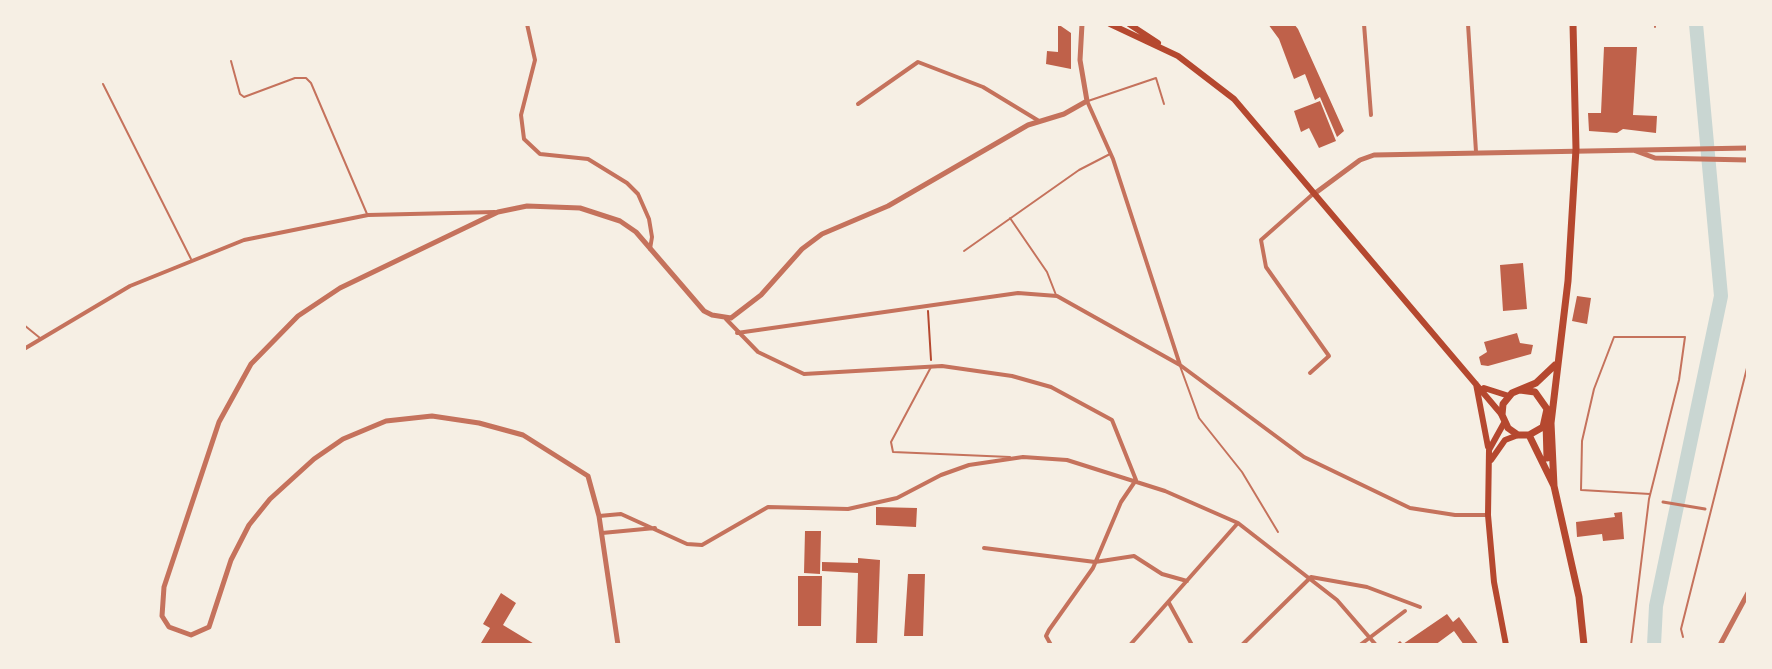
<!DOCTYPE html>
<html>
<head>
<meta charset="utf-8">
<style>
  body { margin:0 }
  #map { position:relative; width:1772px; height:669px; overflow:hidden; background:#f6efe4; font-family:"Roboto Condensed",sans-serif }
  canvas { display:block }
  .frame { position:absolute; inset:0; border:26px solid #f6efe4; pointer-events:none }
</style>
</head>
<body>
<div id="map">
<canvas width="1772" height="669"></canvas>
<div class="frame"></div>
</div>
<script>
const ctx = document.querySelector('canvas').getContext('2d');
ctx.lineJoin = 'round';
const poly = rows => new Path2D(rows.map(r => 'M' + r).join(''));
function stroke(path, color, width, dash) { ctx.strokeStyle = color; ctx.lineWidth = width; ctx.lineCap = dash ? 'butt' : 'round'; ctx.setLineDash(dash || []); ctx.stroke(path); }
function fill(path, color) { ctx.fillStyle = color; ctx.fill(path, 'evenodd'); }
stroke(poly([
  [1654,645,1656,606,1721,296,1696,24]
]), '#c9d6d2', 14);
fill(poly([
  [1058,24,1071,33,1071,69,1046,64,1047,51,1058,52],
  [1268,24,1294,24,1298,29,1344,131,1337,137,1320,97,1315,100,1305,74,1294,79,1279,39],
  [1604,47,1637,47,1633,115,1657,116,1656,133,1623,129,1617,133,1589,131,1588,113,1601,113],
  [1320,101,1336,141,1319,148,1309,128,1301,132,1294,111],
  [1523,263,1527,309,1503,311,1500,265],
  [1577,296,1591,298,1587,324,1572,321],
  [1517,333,1520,343,1533,345,1531,354,1488,366,1481,365,1479,357,1487,352,1484,342],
  [876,507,917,508,916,527,876,525],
  [1622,512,1624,539,1603,541,1602,534,1577,537,1576,522,1615,517,1614,513],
  [805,531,821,531,820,574,804,573],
  [858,558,880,560,877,645,856,645,858,573,822,571,822,562,858,563],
  [908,574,925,574,923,636,904,636],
  [798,576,822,576,821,626,798,626],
  [501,593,516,603,503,625,536,645,481,643,490,628,483,624],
  [1447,614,1453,622,1459,617,1479,645,1464,645,1454,631,1435,645,1395,645,1400,641,1403,644]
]), '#bf614a');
stroke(poly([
  [928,311,931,360]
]), '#b5482f', 2);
stroke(poly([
  [1655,24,1655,27],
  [231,61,240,94,244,97,295,78,306,78,311,83,367,214],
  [103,84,191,259],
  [1088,101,1156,78,1164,104],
  [1010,218,1047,272,1056,295],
  [964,251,1079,170,1110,154],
  [24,325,40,338],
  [1180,366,1199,418,1242,472,1278,532],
  [931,367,891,442,893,452,1010,457],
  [1683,637,1681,629,1748,364],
  [1631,645,1649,499,1679,380,1685,337,1614,337,1594,389,1582,441,1581,490,1650,494]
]), '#c5725c', 2);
stroke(poly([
  [1663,502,1705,509]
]), '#c5725c', 3);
stroke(poly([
  [527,24,535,60,521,115,524,139,540,154,588,159,627,183,638,194,649,219,652,237,650,249],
  [1364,24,1371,115],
  [1468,24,1476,152],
  [1087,101,1113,159,1180,365],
  [858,104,918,62,983,87,1039,121],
  [726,319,758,352,804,374,942,366,1012,376,1051,387,1112,420,1136,480,1121,502,1093,568,1049,630,1046,636,1051,645],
  [737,333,1018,293,1057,296,1180,365,1304,457,1410,508,1455,515,1488,515],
  [24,349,130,286,244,240,368,215,495,212],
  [1310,373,1329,356,1266,267,1261,240,1313,194],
  [599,516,621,514,687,544,702,545,768,507,848,509,897,498,941,475,969,465,1023,457,1067,460,1165,491,1238,523,1337,600,1376,645],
  [602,533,655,528],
  [984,548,1095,562,1134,556,1162,574,1187,581],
  [1169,603,1192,645],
  [1130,645,1237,524],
  [1242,645,1311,577,1367,587,1420,607],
  [1360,645,1405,611]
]), '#c5725c', 4);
stroke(poly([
  [1636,151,1655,158,1748,160],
  [1314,194,1360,160,1374,155,1748,148],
  [618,645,599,516,588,476,523,435,479,423,432,416,386,421,343,439,314,459,270,499,249,525,231,560,209,627,191,635,169,627,162,616,164,587,219,422,251,364,298,316,340,288,498,212,527,206,580,208,620,221,636,232,704,311,712,315,731,318,761,295,802,249,822,234,888,206,1028,125,1064,114,1087,101,1080,60,1082,24],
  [1720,645,1748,593]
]), '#c5725c', 5);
stroke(poly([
  [1110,24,1178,56,1234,99,1502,415],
  [1129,24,1158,43],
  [1476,384,1488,447],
  [1484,388,1509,396],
  [1504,423,1489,450,1488,515,1494,582,1506,645],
  [1491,460,1505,440,1518,435]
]), '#b5482f', 6);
stroke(poly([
  [1520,390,1535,392,1547,409,1543,427,1529,435,1518,435,1508,428,1502,415,1503,404,1512,393,1536,383,1555,365],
  [1546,422,1547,458],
  [1529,435,1554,486,1579,597,1584,645],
  [1554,486,1551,423,1568,281,1576,149,1573,24]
]), '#b5482f', 7);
</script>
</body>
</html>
